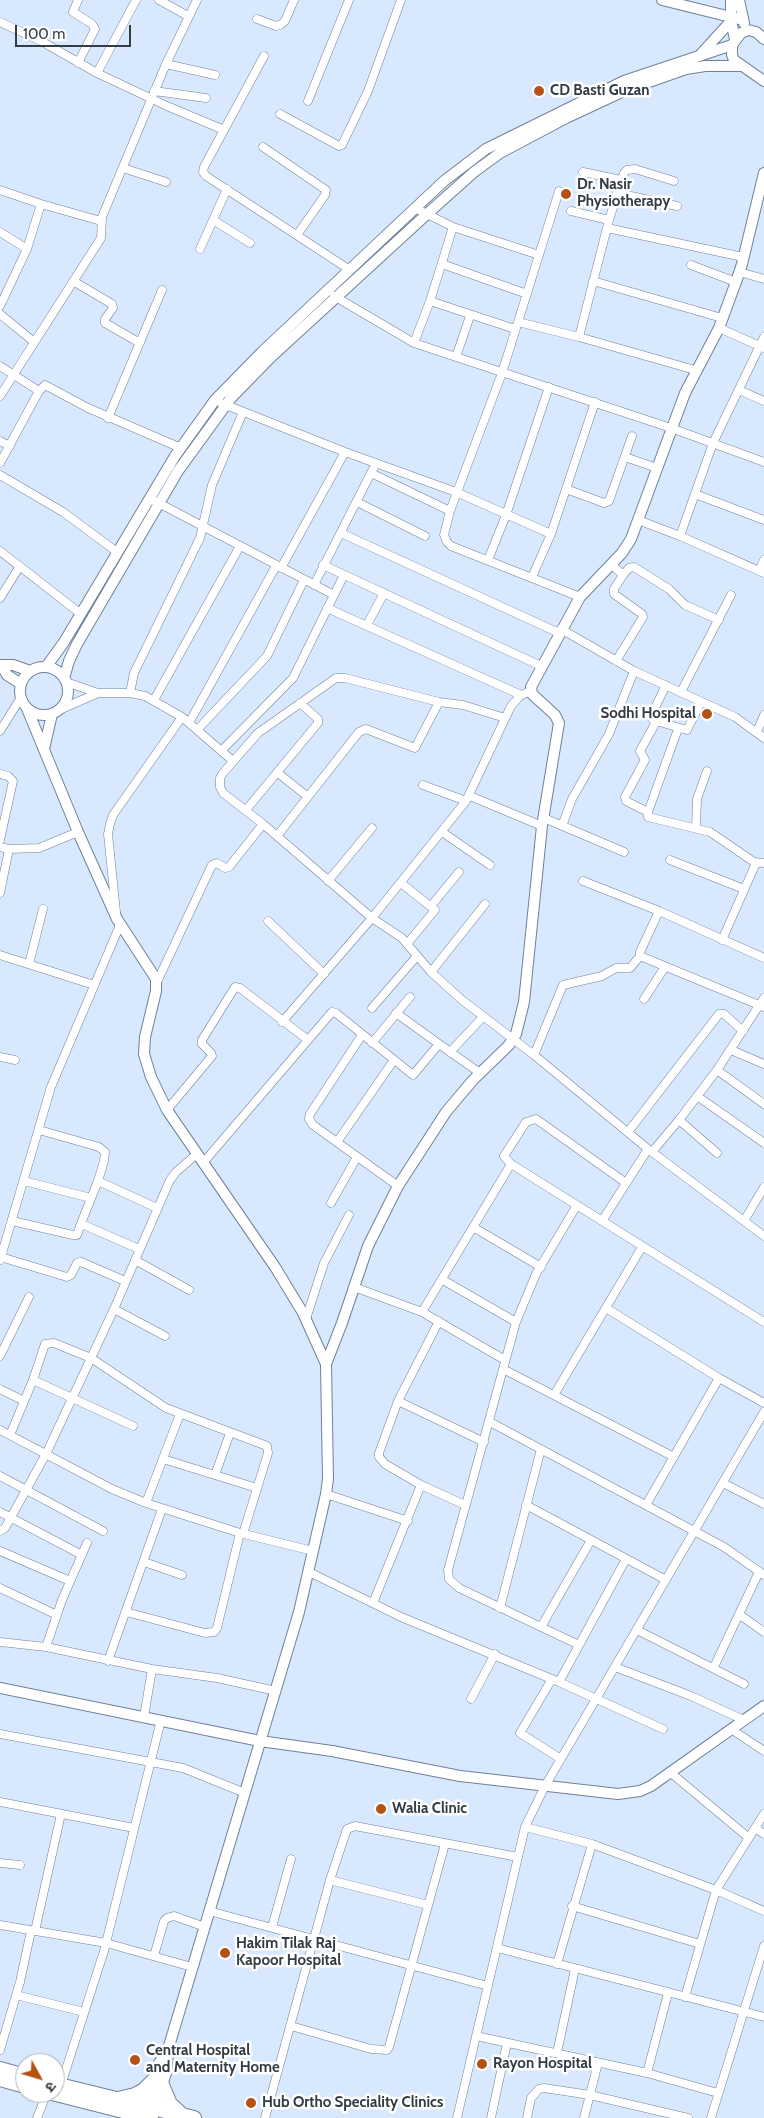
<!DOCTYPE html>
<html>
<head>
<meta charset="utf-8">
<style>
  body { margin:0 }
  #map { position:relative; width:764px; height:2118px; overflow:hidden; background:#d8e8fe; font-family:Cabin,"Noto Sans Devanagari",sans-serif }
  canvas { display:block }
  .north { position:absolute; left:15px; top:2053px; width:50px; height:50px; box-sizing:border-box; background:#fff; border:1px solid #adb1b5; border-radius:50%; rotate:129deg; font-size:14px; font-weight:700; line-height:20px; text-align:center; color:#333b45 }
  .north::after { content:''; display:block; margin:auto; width:18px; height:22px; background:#b45216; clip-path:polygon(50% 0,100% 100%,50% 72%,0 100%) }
  .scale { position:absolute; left:15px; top:25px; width:116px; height:22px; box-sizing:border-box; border:2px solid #333b45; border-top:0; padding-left:6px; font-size:15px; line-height:18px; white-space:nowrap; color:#333b45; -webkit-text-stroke:4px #fff; paint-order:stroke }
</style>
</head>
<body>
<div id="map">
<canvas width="764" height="2118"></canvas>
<div class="north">उ</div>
<div class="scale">100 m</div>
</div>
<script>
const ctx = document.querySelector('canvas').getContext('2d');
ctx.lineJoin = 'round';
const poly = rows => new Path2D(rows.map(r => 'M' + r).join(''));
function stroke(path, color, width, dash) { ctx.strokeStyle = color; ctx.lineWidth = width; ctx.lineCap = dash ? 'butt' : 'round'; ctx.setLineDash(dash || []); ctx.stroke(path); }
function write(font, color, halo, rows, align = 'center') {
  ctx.font = font + ' Cabin,sans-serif'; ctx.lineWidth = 5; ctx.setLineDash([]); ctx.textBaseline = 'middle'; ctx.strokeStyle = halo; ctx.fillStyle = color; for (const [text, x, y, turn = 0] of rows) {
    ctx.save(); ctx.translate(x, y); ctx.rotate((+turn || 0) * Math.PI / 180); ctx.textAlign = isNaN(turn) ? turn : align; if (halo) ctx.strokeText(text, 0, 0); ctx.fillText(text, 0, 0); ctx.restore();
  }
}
const minor = poly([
  [78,0,73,12,92,24,95,29,78,63],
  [159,0,188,16],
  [257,19,276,26,280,25,285,21,294,0],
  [0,22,41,41,97,73,167,106,224,130],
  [264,56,204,167,203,172,206,176,350,270],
  [166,64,215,75],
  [97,73,136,0],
  [154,91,206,98],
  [308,101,349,0],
  [280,114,339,146,342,145,368,91,401,0],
  [263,147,326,190,325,195,297,235],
  [123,168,166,182],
  [583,172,621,180],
  [0,190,41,204,101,221],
  [559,191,502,373,450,511,444,535,447,542,451,546,580,597],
  [617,193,677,206],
  [415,208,453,227,539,255],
  [571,211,609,220],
  [213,220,250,243],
  [607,228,743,257],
  [0,232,27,249],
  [200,249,227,189],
  [442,264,527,294],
  [691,265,736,282],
  [739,272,764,279],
  [73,281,112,304,113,308,105,319,105,323,140,343],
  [593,281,722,318],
  [334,296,414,343,671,428,764,462],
  [430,301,515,329],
  [0,306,27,249,41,204],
  [0,314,34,342],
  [518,322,579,337,695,370],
  [719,328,764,348],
  [579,337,609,220,624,173,627,170,635,169,674,181],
  [414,343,430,301,453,227],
  [456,357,470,316],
  [0,366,39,391],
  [739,390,764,401],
  [0,396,101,238,102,217,166,64,197,0],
  [221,403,345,452,456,492,551,534],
  [108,418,162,290],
  [0,441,10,446],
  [625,457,657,468],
  [0,463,39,391,45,385,88,408,181,448],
  [371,473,450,511],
  [0,475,63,512,117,552],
  [566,489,604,503,609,501,632,436],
  [695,494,764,520],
  [149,498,334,595],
  [357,502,425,536],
  [638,520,680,536,764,573],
  [341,533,559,633],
  [680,536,713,443,764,337],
  [0,551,81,614],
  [488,560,506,515,549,387],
  [611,564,623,575,629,568,634,567,669,589,685,605,719,620],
  [323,565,541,666],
  [281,568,345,452],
  [759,571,764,560],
  [532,577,551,534,595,402],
  [314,585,376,463],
  [0,598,20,566],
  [327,608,521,695],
  [367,625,384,593],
  [561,629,634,671,735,717,764,738],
  [616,661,643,617,642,614,614,594,614,589,623,575],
  [66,682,98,693],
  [666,685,651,716,653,720,687,730,701,702],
  [681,692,731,595],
  [130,693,134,673,200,538,212,485,243,412],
  [154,700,240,546],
  [59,710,98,693,130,693,145,696,182,717,233,761],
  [505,718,463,705,439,702,345,678,336,678,258,733,223,773,220,778,220,787,223,793,263,824,372,918,402,938,431,972,462,1000,534,1055,648,1149,764,1236],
  [189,723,276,566],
  [678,729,648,812,648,817,710,832,754,862,764,863],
  [197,730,267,656,304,580],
  [0,731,20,699],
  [757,732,764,715],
  [221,751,293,678,344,575],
  [278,773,308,797],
  [0,774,8,776,13,781,0,840],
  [423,785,466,801],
  [470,796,542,826],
  [246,810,318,723,318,719,300,703],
  [648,812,626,801,625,797,645,760,640,751,656,722],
  [544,818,624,852],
  [562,826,572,799,609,734,634,671],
  [696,828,697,799,707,771],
  [442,832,490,865],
  [277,836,359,732,366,729,415,748,439,702],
  [0,847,9,849,39,848,78,832],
  [670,860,744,889],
  [328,881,372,828],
  [583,881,659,911,764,958],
  [401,883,435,910,407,944],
  [0,893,9,849],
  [431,906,459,872],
  [659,911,640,952,640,956,764,1007],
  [116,912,108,834,110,824,113,815,182,717],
  [268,921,324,974],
  [722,940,756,863],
  [0,955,94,985],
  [29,964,43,909],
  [431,972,485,904],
  [156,984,212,865,217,863,225,868,229,867,263,824],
  [644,999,665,967],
  [372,1008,417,956],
  [396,1013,439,1044],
  [282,1022,372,918,466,801,511,706,521,695,531,691],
  [362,1035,310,1114,309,1119,313,1125,398,1186],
  [372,1043,410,997],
  [731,1050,764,1064],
  [450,1052,483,1017],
  [534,1055,563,985,602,976,616,968,630,968,640,956],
  [0,1057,15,1060],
  [717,1070,764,1104],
  [697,1096,764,1143],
  [167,1110,212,1056,211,1053,202,1044,202,1040,235,987,240,988,308,1040],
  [679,1120,717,1153],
  [39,1130,99,1147,105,1152,104,1161,98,1181,80,1226],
  [628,1132,719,1014,724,1014,743,1031],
  [337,1142,394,1060],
  [652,1152,679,1120,717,1070,764,998],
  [203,1163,332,1012,336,1013,413,1075,439,1044,480,1073],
  [24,1181,91,1198],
  [98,1181,157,1208],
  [626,1183,536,1119,526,1122,504,1156,511,1164,764,1322],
  [331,1203,357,1157],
  [577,1205,536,1274,516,1322,448,1570,449,1579,459,1588,579,1645],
  [12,1221,73,1235,77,1235,80,1226,84,1225,139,1249],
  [602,1221,648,1149],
  [744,1221,764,1187],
  [473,1227,541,1267],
  [1,1257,67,1277,71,1275,77,1263,81,1262,125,1281],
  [0,1260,51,1087,120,925],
  [135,1260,189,1290],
  [443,1280,516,1322],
  [354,1287,422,1312,505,1360],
  [606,1308,719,1378,764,1403],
  [114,1309,165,1336],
  [422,1312,511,1164],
  [306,1319,324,1263,349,1215],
  [439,1321,398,1401,379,1453,379,1457,385,1464,421,1485,465,1505],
  [0,1356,29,1297],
  [503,1369,674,1457],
  [33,1380,133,1426],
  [0,1389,24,1401],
  [554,1395,642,1247],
  [398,1401,484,1442],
  [490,1422,724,1547,764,1575],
  [0,1430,112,1489,146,1503,240,1533,313,1551],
  [10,1435,33,1380,45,1344,54,1343,91,1358,166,1408,267,1446,268,1453,243,1534],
  [163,1459,257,1488],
  [215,1475,230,1433],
  [0,1476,103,1531],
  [723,1483,764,1504],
  [326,1494,408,1521],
  [146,1503,180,1414],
  [526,1505,666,1580],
  [646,1505,719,1378],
  [0,1512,82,1555],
  [0,1531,5,1528,46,1454,114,1309,170,1180,176,1172,197,1154],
  [0,1551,70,1581],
  [144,1562,182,1575],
  [309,1572,401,1617,559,1682,663,1729],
  [0,1588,57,1615],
  [373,1603,421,1485],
  [500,1608,541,1449],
  [126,1612,205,1633,214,1632,217,1628,240,1533],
  [740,1615,764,1632],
  [541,1627,591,1540],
  [637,1630,744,1684],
  [0,1642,46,1647,152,1669,217,1678,276,1691],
  [46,1647,62,1600,87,1543],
  [108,1661,162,1509],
  [615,1667,691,1696,744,1720],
  [714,1667,759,1572],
  [552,1679,520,1733,561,1759],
  [559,1682,626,1559],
  [471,1699,495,1654],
  [144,1717,152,1669],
  [731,1729,764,1751],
  [0,1734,183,1768,245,1793],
  [671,1773,749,1838],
  [0,1802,134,1828],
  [525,1827,592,1844,716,1890,764,1911],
  [755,1828,764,1834],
  [0,1863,20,1865],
  [330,1880,428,1905],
  [572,1906,700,1944],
  [209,1911,488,1986],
  [0,1925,106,1943,192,1967],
  [272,1927,291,1859],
  [35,1931,61,1814],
  [497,1948,764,2017],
  [154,1956,164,1921,167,1918,174,1916,205,1927],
  [557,1964,592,1844],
  [16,1995,84,2012],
  [685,1997,716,1890,764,1814],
  [291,2026,371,2049,387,2050,389,2047,445,1844],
  [476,2036,647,2073,718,2093],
  [0,2050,20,1982,31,1931],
  [557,2053,575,1969],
  [647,2073,668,1993],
  [61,2085,104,1951,161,1720],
  [37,2118,47,2093],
  [265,2118,330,1880,347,1829,355,1826,518,1857],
  [457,2118,525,1827,545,1786,764,1412],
  [491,2118,507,2043],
  [527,2118,531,2098,539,2089,544,2088,590,2095,688,2118],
  [584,2118,598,2063],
  [711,2118,764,1946]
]);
const tertiary = poly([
  [662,0,743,20],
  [731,0,731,21,735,39],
  [739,0,744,23],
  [764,39,756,32,748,30,741,33,732,45,732,55,734,60,764,81],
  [700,55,731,21],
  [0,665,13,665,30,671],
  [2,666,7,675,21,684],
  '20 691a24 24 0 1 1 48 0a24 24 0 1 1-48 0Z',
  [46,667,64,642,175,456,215,400,263,351,444,181,486,149,624,81,732,45],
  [64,678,69,661,77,644,178,471,231,398,271,357,427,214,474,172,500,153,566,118,626,90,686,69,705,66,742,66],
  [28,711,78,832,117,919,156,979,156,991,145,1037,144,1054,151,1077,167,1110,275,1267,303,1313,326,1364,328,1479,326,1494,299,1612,169,2046,158,2065,144,2112],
  [44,749,52,714],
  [326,1364,342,1323,368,1246,398,1186,446,1112,473,1080,509,1045,516,1034,524,1002,542,826,559,723,555,715,532,694,531,687,580,597,622,553,631,539,685,393,719,328,736,282,742,264,764,173],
  [0,1688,260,1741,332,1751,460,1776,618,1794,640,1791,651,1786,764,1706],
  [153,2113,167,2070,168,2050]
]);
const trunk = poly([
  [0,2069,25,2076],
  [0,2079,25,2086],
  [55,2084,194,2118],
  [162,2085,170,2104,182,2115],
  [52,2093,151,2118],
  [118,2099,135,2095,144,2090,154,2080]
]);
stroke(minor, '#6f819a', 9);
stroke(tertiary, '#6f819a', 12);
stroke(trunk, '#6f819a', 16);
stroke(minor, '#fff', 8);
stroke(tertiary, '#fff', 10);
stroke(trunk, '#fff', 14);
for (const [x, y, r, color] of [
  [539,91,6,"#b45216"],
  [566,194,6,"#b45216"],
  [707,714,6,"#b45216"],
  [381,1809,6,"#b45216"],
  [225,1953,6,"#b45216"],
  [135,2060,6,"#b45216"],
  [482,2064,6,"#b45216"],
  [251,2103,6,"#b45216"]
]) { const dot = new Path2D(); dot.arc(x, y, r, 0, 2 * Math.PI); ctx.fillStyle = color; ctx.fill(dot); stroke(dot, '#fff', 2); }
write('bold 15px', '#333b45', '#fff', [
  ["CD Basti Guzan",550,91],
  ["Dr. Nasir",577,185],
  ["Physiotherapy",577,202],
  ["Sodhi Hospital",696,714,"right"],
  ["Walia Clinic",392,1809],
  ["Hakim Tilak Raj",236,1944],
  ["Kapoor Hospital",236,1961],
  ["Central Hospital",146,2051],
  ["and Maternity Home",146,2068],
  ["Rayon Hospital",493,2064],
  ["Hub Ortho Speciality Clinics",262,2103]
], 'left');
</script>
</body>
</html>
